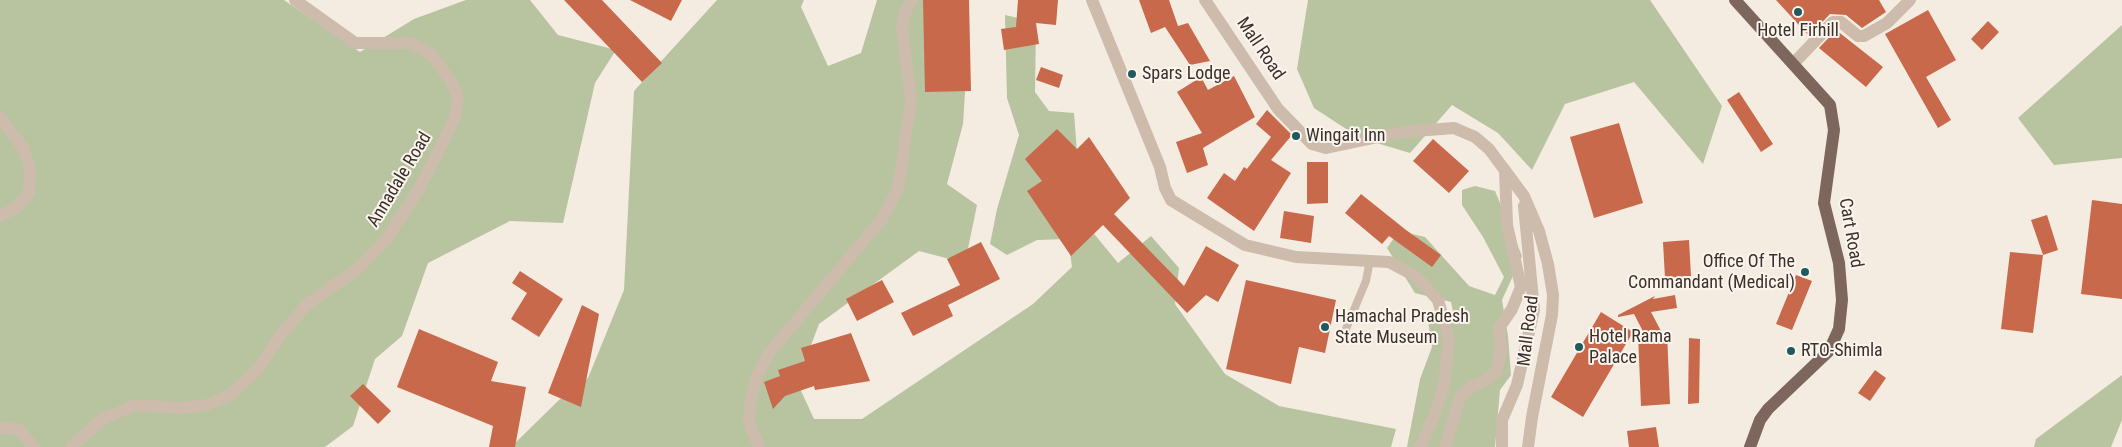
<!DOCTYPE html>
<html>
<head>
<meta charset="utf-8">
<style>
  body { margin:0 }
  canvas { display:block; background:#f4ebe1 }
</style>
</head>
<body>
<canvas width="2122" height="447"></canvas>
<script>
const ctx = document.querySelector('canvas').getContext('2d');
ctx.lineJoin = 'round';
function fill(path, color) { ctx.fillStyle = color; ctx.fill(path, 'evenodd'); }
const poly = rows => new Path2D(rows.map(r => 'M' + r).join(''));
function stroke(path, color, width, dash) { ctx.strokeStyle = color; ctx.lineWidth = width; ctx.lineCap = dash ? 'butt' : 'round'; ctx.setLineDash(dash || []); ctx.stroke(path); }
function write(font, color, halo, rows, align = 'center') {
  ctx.font = font + ' "Roboto Condensed",sans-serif'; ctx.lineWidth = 4; ctx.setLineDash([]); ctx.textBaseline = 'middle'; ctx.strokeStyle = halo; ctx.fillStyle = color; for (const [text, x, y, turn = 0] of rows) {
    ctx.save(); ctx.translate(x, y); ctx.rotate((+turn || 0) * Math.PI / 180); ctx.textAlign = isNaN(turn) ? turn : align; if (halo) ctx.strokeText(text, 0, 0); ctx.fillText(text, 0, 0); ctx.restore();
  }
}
fill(poly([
  [0,0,284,0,360,52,414,19,466,0,530,0,558,35,616,50,595,83,563,223,510,221,428,263,402,336,375,359,353,426,325,447,0,447],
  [717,0,804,0,801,7,828,66,861,53,877,0,939,0,967,62,963,124,947,184,977,205,965,263,919,251,819,324,797,382,814,419,862,419,1033,304,1072,267,1068,239,1037,240,1007,255,990,244,997,209,1019,135,1007,98,1005,15,1036,22,1035,92,1049,111,1074,113,1077,152,1073,208,1118,263,1151,236,1179,268,1175,304,1225,374,1279,406,1396,429,1391,447,511,447,559,400,588,378,624,290,634,91],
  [1308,0,1650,0,1722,106,1703,164,1634,82,1565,104,1532,170,1498,133,1452,105,1410,153,1360,138,1314,108,1297,69],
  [2122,25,2122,158,2054,165,2018,118],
  [1475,186,1495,191,1522,256,1502,300,1508,336,1511,375,1500,390,1495,447,1407,447,1420,379,1432,347,1428,321,1453,311,1451,302,1415,293,1387,248,1399,231,1425,237,1469,286,1495,295,1504,277,1483,237,1462,205,1462,190],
  [2122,375,2122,420,2111,447,2034,447,2036,439]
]), '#b8c4a0');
fill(poly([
  [564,0,602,0,662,63,642,82],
  [630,0,682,0,671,21],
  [923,0,969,0,971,91,925,92],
  [1018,0,1058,0,1056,25,1036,23,1039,44,1004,50,1001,29,1016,27],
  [1139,0,1169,0,1178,26,1188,23,1210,61,1190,65,1165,27,1151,33],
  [1776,0,1879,0,1886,12,1862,28,1846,15,1830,14,1809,36],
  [1928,10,1956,60,1926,77,1951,120,1938,128,1885,34],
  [1988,21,1999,32,1982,50,1971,39],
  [1836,30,1883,67,1866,87,1819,48],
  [1041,67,1063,75,1059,88,1036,80],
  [1234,76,1255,117,1203,148,1208,165,1187,173,1176,142,1202,133,1177,92,1201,77,1208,90],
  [1739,92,1773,144,1761,152,1727,100],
  [1267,110,1292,135,1271,160,1291,173,1254,231,1207,198,1224,173,1235,181,1244,167,1247,169,1271,137,1256,124],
  [1619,123,1643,203,1594,218,1570,137],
  [1057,129,1077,149,1089,137,1130,198,1114,214,1184,286,1206,246,1239,265,1218,302,1206,295,1187,313,1103,225,1071,256,1027,191,1042,181,1025,159],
  [1433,139,1469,171,1449,193,1413,161],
  [1307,162,1328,162,1328,203,1307,204],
  [1361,194,1406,230,1441,255,1432,267,1389,236,1382,244,1345,213],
  [2092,200,2122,204,2122,299,2081,294],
  [1284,211,1314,216,1311,243,1280,238],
  [2047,215,2058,250,2043,255,2031,220],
  [1689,240,1691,276,1665,278,1663,242],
  [981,242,1000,279,948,305,953,316,913,336,901,313,960,285,947,259],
  [2010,252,2043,255,2033,333,2001,329],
  [520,271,563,299,539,337,511,319,527,293,512,283],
  [1796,275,1812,281,1792,330,1776,324],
  [882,280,894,302,857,321,846,299],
  [1246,280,1336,300,1325,353,1299,347,1291,384,1226,369],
  [1675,295,1677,308,1651,312,1662,333,1667,332,1670,404,1641,406,1638,334,1648,341,1634,314,1618,317,1618,315,1655,296,1653,299],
  [582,305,599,314,581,407,548,393],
  [1601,312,1633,332,1583,417,1551,397],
  [419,329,498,362,491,381,526,387,515,447,489,447,493,426,397,387],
  [851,333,870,381,815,390,814,386,785,396,773,409,764,382,780,376,778,370,805,361,801,348],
  [1689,338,1700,339,1699,403,1688,404],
  [1875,370,1886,378,1870,401,1858,393],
  [363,384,391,411,378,424,350,396],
  [1656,427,1659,447,1629,447,1627,431]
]), '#c8694b');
stroke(poly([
  [1343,336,1366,281,1370,260]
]), '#cdbbac', 8);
stroke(poly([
  [1092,0,1160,167,1165,188,1171,200,1245,245,1296,257,1389,262,1417,277,1438,300,1449,339,1444,385,1434,416,1420,447],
  [1205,0,1278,109,1312,144,1326,148,1402,132,1454,128,1475,137,1489,149,1524,196,1539,231,1548,264,1553,295,1552,315,1532,417,1528,447],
  [1793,64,1833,22,1841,22,1858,36,1864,36,1887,23,1910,0],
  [0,117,24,149,30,170,29,193,16,208,0,216],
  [0,428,18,429,34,447],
  [71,447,102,419,136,405,180,408,206,405,229,396,259,368,280,336,307,304,358,269,388,237,419,189,441,146,455,117,458,97,451,81,431,54,411,43,355,43,295,0],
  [759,447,749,423,750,404,757,376,769,353,882,219,898,189,911,100,902,29,904,14,912,0],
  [1445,447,1460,397,1469,388,1486,380,1497,371,1501,348,1499,328,1512,309,1521,287,1507,225,1505,170],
  [1502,447,1502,420,1517,385,1534,310,1524,206]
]), '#cdbbac', 12);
stroke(poly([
  [1735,0,1830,105,1834,130,1824,203,1839,263,1842,300,1839,329,1829,351,1768,409,1760,420,1750,447]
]), '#7d675c', 12);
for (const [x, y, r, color] of [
  [1798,12,5,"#1f5a5e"],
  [1132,74,5,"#1f5a5e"],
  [1296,136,5,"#1f5a5e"],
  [1805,272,5,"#1f5a5e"],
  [1325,327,5,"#1f5a5e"],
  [1579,347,5,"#1f5a5e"],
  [1791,351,5,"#1f5a5e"]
]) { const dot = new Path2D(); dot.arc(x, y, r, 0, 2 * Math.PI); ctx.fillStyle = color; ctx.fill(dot); stroke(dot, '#fbf5ee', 2); }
write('18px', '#3b302b', '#fbf5ee', [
  ["Hotel Firhill",1798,31,"center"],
  ["Spars Lodge",1142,74],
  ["Wingait Inn",1306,136],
  ["Office Of The",1795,262,"right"],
  ["Commandant (Medical)",1795,283,"right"],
  ["Hamachal Pradesh",1335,317],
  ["State Museum",1335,338],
  ["Hotel Rama",1589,337],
  ["Palace",1589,358],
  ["RTO-Shimla",1801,351]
], 'left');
write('18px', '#3b302b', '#fbf5ee', [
  ["Mall Road",1260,49,56],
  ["Annadale Road",400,180,-59],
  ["Cart Road",1850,233,80],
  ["Mall Road",1529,331,-83]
]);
</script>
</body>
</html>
